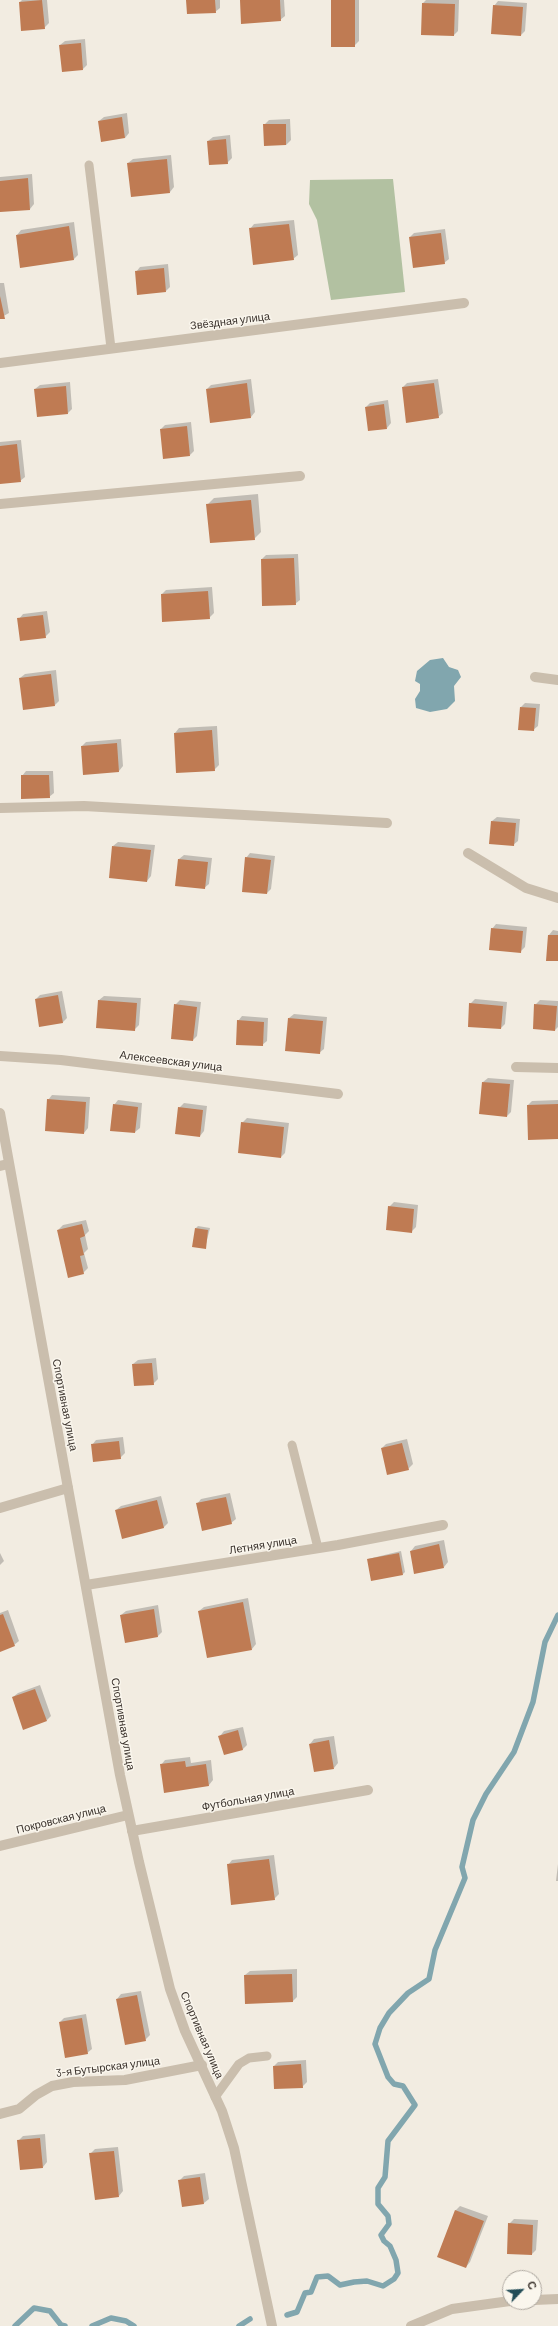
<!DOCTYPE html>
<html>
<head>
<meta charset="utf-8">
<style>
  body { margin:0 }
  #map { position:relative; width:558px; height:2326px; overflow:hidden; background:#f2ece1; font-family:Barlow,sans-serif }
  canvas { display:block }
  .north { position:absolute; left:502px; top:2270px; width:40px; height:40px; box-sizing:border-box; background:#faf6ed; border:1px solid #ada79f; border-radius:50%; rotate:65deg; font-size:11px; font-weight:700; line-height:16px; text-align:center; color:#39312b }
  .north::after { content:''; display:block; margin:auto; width:14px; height:18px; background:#234d58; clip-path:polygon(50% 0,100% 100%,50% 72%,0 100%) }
</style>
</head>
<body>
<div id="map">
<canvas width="558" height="2326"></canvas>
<div class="north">С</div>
</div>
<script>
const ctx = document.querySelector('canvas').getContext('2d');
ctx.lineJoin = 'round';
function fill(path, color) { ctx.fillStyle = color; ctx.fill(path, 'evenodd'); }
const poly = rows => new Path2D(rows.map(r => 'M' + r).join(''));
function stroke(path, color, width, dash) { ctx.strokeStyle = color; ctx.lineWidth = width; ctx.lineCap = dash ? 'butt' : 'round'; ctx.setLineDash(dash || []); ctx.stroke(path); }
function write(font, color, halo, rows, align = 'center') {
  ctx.font = font + ' Barlow,sans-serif'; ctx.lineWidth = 3; ctx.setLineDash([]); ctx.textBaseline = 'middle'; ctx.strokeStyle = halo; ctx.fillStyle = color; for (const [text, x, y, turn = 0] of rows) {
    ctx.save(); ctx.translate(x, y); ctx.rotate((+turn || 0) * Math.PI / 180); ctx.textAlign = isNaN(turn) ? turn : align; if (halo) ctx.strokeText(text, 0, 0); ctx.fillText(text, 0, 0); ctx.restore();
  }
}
fill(poly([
  [393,179,405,292,331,300,317,220,309,204,310,180]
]), '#b2c1a1');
fill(poly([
  [443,658,449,667,458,670,461,677,454,686,455,701,447,709,430,712,416,708,415,699,420,691,420,684,415,681,417,671,430,660]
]), '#81a6ae');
fill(poly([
  [22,0,47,0,49,23,44,28,22,30,20,2],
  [187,0,220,0,220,8,215,12],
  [241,0,284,0,285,16,280,20],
  [332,0,359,0,359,41,354,46],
  [426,0,459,0,458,31,454,35,422,34,423,3],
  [498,1,527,3,525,31,521,35,494,6],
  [85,39,87,65,83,69,60,45,65,41],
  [127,113,129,133,125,138,99,121,104,117],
  [290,119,291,140,286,145,265,145,264,125,269,120],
  [230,135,232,158,227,163,208,141,213,137],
  [171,155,174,187,170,192,128,163,133,159],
  [32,174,34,204,30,209,0,211,0,177],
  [294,220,298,255,293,259,250,229,254,224],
  [74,222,78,255,74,259,21,267,17,235,21,230],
  [445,229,449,259,444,263,410,237,414,233],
  [168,264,170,287,166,291,136,272,140,267],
  [0,283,4,283,9,313,0,318],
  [251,379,255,412,251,417,207,389,211,385],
  [438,379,443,413,438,417,403,387,407,383],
  [70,382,72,409,68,413,35,389,40,385],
  [388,400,391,423,387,428,366,407,370,403],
  [191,422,194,451,190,455,161,429,165,425],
  [21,440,25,477,20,481,0,483,0,442],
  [258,494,261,532,254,539,207,505,214,498],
  [298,554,300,600,295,604,262,559,266,555],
  [212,587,214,613,209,618,162,594,166,590],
  [47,611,50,632,45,637,19,619,23,614],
  [56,670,59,701,55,705,20,678,25,674],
  [525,703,540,704,538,726,533,730,521,707],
  [217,726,219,765,214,770,177,772,175,733,179,728],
  [121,739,123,766,119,771,82,746,86,742],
  [26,771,53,771,54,793,49,797,22,776],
  [497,817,520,819,518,841,513,845,492,821],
  [118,842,155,845,151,876,147,881,113,846],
  [250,853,275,856,271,889,267,893,246,858],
  [184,855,212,858,209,884,204,888,179,859],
  [496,924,527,927,525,947,520,952,492,929],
  [553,930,558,931,558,960,547,960,549,935],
  [62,991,67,1018,62,1023,36,999,40,995],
  [104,996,141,998,139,1025,134,1030,99,1000],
  [475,999,507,1002,505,1024,501,1028,470,1004],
  [180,1000,201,1002,197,1036,193,1040,175,1005],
  [540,1000,558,1001,558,1027,555,1030,535,1005],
  [294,1014,327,1017,324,1049,319,1053,289,1018],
  [242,1016,268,1018,267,1041,262,1045,238,1021],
  [488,1078,514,1080,511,1112,507,1116,483,1082],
  [52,1095,90,1097,88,1128,84,1133,48,1100],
  [118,1100,142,1103,140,1128,135,1132,114,1105],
  [558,1100,558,1138,528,1105,532,1101],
  [184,1103,207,1106,204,1131,200,1136,179,1108],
  [247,1118,289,1123,285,1153,281,1157,242,1123],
  [394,1202,418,1205,416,1227,411,1232,389,1207],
  [86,1220,89,1231,85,1235,88,1249,84,1253,88,1268,83,1273,58,1230,63,1225],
  [198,1226,210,1228,205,1248,196,1228],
  [156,1358,158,1379,153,1384,133,1364,138,1360],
  [123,1437,125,1453,120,1458,92,1445,96,1440],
  [407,1439,413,1464,408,1469,382,1448,386,1444],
  [230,1493,236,1519,231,1523,197,1504,201,1499],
  [161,1496,168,1523,163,1528,116,1510,121,1506],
  [444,1540,448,1562,444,1567,411,1551,415,1546],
  [401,1551,405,1572,403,1574,368,1559],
  [0,1553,4,1561,0,1565],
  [248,1598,256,1644,252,1649,199,1611,204,1607],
  [158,1605,162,1632,158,1636,126,1642,121,1615,126,1611],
  [8,1610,19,1641,14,1645,0,1651,0,1613],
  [40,1685,51,1716,47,1720,13,1697,18,1693],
  [243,1727,247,1745,243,1749,224,1754,220,1736,224,1731],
  [334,1736,338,1763,334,1768,310,1744,314,1739],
  [190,1757,191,1763,211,1760,213,1780,209,1785,161,1765,165,1760],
  [274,1855,279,1894,274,1899,228,1865,232,1860],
  [558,1864,558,1881,556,1881],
  [297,1969,297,1997,293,2001,245,1975,250,1971],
  [141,1991,150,2035,145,2040,117,1999,121,1994],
  [86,2014,92,2049,87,2053,60,2022,64,2018],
  [306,2060,307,2082,302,2087,274,2066,278,2062],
  [45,2134,47,2162,43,2167,18,2141,23,2136],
  [118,2147,123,2191,119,2196,90,2154,95,2149],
  [205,2173,209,2199,204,2203,183,2206,180,2180,184,2176],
  [460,2206,488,2216,470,2262,466,2267,438,2256,456,2210],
  [514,2219,538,2220,536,2250,532,2254,509,2224]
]), '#0003');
stroke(poly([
  [287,2315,297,2312,305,2293,311,2292,317,2277,328,2276,340,2285,354,2282,367,2281,383,2286,394,2279,398,2273,396,2260,390,2246,384,2241,381,2235,389,2224,388,2216,378,2204,378,2188,385,2177,388,2141,415,2105,403,2086,394,2084,388,2077,375,2044,380,2028,389,2013,408,1993,429,1979,435,1950,465,1878,462,1867,473,1820,486,1794,514,1752,533,1702,545,1642,558,1615],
  [15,2326,34,2308,50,2311,61,2325,65,2326],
  [92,2326,111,2318,126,2321,134,2326],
  [239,2326,250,2319]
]), '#81a6ae', 5.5);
fill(poly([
  [42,0,45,29,21,31,19,2],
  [186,0,215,0,216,13,187,14],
  [240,0,280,0,281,21,241,24],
  [331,0,355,0,355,47,331,47],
  [422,3,455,4,454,36,421,35],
  [493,5,523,7,521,36,491,34],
  [81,43,83,70,62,72,59,45],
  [122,117,125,138,101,142,98,121],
  [263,124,286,124,286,145,264,146],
  [226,139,228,164,209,165,207,141],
  [167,159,170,193,131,197,127,163],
  [28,178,30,210,0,212,0,181],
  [289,224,294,260,253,265,249,228],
  [69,226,74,260,20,268,16,235],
  [441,233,445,264,413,268,409,237],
  [164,268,166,292,137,295,135,271],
  [0,296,5,319,0,319],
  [247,383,251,418,210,423,206,389],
  [434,383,439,418,406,423,402,387],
  [66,386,68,414,37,417,34,389],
  [384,404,387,429,368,431,365,407],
  [187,426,190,456,163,459,160,429],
  [17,444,21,482,0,484,0,446],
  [251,500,255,540,210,543,206,504],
  [294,558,296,605,262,606,261,559],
  [208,591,210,619,162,622,161,594],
  [43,615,46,638,20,641,17,618],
  [51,674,55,706,23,710,19,678],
  [520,707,536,708,534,731,518,730],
  [212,730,215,771,176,773,174,733],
  [117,743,119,772,83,775,81,746],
  [21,775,49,775,50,798,21,799],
  [491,821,516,823,514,846,489,844],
  [112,846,151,850,147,882,109,878],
  [245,857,271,860,267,894,242,892],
  [178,859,208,862,205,889,175,886],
  [491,928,523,931,521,953,489,950],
  [548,935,558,935,558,961,546,961],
  [58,995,63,1023,39,1027,35,999],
  [98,1000,137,1003,135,1031,96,1028],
  [469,1003,503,1006,501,1029,468,1027],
  [174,1004,197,1007,193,1041,171,1039],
  [534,1004,557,1006,555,1031,533,1029],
  [288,1018,323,1021,320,1054,285,1051],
  [237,1020,264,1022,263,1046,236,1045],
  [482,1082,510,1084,507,1117,479,1114],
  [47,1099,86,1102,84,1134,45,1131],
  [113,1104,138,1107,135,1133,110,1131],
  [558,1104,558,1139,528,1140,527,1105],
  [178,1107,203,1110,200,1137,175,1134],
  [241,1122,284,1127,281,1158,238,1153],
  [388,1206,414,1209,412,1233,386,1230],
  [82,1224,85,1236,80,1238,84,1255,80,1256,84,1274,68,1278,57,1230],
  [195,1228,208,1230,206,1249,192,1247],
  [152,1363,154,1385,134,1386,132,1364],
  [119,1441,121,1459,93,1462,91,1444],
  [402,1443,409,1470,387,1475,381,1448],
  [226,1497,232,1524,202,1531,196,1503],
  [157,1500,164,1528,122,1539,115,1510],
  [439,1544,444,1568,414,1574,410,1551],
  [399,1553,403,1575,371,1581,367,1559],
  [243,1602,252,1650,207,1658,198,1611],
  [154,1609,158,1637,125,1643,120,1615],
  [3,1614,15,1646,0,1652,0,1615],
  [35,1689,47,1721,23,1730,12,1697],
  [238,1730,243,1750,224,1755,218,1736],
  [329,1740,334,1769,314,1772,309,1744],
  [185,1761,186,1767,206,1764,209,1786,164,1793,160,1764],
  [269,1859,275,1900,231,1905,227,1864],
  [292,1974,293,2002,245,2004,244,1975],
  [137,1995,146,2041,125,2045,116,1999],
  [82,2018,88,2054,65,2058,59,2022],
  [301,2064,303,2088,274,2089,273,2066],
  [40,2138,43,2168,20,2170,17,2140],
  [114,2151,119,2197,95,2200,89,2153],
  [200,2177,204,2204,182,2207,178,2180],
  [455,2210,484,2221,466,2268,437,2257],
  [508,2223,533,2225,532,2255,507,2254]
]), '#bf7b53');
stroke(poly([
  [89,165,111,348],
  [292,1445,318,1548],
  [215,2097,239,2064,249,2058,267,2056]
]), '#cabead', 9);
stroke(poly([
  [0,363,464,303],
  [0,504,300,476],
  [535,677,558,680],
  [0,808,84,806,387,823],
  [468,853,526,888,558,898],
  [0,1056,61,1060,338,1094],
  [516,1067,558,1068],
  [0,1166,8,1164],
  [0,1508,68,1488],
  [86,1585,338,1545,443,1525],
  [132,1831,368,1790],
  [0,1846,128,1815],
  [0,2114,19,2109,36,2095,52,2086,73,2082,125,2080,202,2065],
  [534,2300,558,2299],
  [411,2326,452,2309,510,2301]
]), '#cabead', 10);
stroke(poly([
  [0,1113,120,1775,139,1862,170,1989,185,2031,222,2111,234,2148,272,2326]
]), '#cabead', 10);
write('11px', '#39312b', '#faf6ed', [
  ["Звёздная улица",230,321,-7],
  ["Алексеевская улица",171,1061,7],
  ["Спортивная улица",65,1405,79],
  ["Летняя улица",263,1545,-9],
  ["Спортивная улица",123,1724,80],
  ["Футбольная улица",248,1799,-10],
  ["Покровская улица",61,1819,-14],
  ["Спортивная улица",202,2035,67],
  ["3-я Бутырская улица",108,2067,-7]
]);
</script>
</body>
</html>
